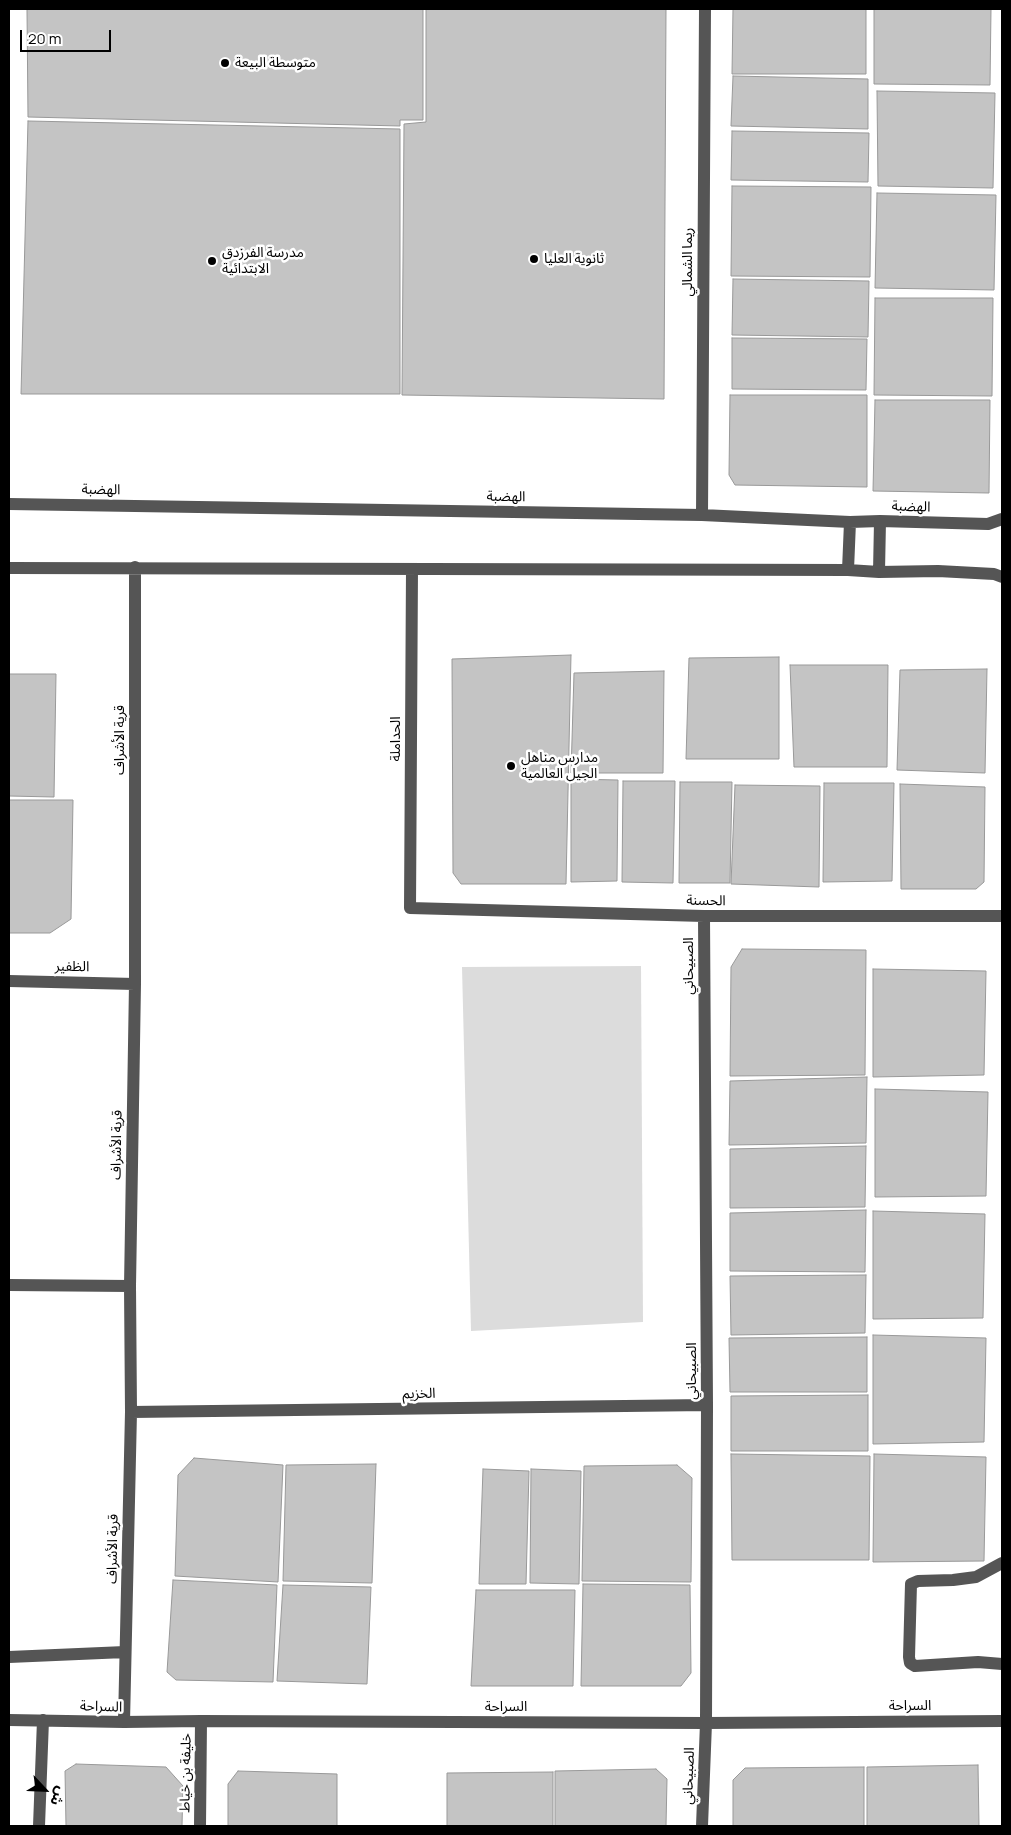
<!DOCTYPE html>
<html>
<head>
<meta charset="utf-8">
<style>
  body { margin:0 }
  #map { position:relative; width:1011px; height:1835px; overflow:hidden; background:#fff; font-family:Manrope,"Noto Sans Arabic",sans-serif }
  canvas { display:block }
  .frame { position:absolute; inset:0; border:10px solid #000; pointer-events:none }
  .north { position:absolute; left:20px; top:1765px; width:50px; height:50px; -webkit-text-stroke:4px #fff; paint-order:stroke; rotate:115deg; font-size:14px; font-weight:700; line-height:20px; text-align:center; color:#000 }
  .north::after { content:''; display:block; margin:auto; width:18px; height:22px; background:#000; clip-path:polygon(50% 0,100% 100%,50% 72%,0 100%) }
  .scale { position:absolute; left:20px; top:30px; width:91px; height:22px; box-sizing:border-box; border:2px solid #000; border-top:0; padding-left:6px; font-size:15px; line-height:18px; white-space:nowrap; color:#000; -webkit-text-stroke:4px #fff; paint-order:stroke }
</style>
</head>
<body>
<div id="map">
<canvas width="1011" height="1835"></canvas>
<div class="frame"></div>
<div class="north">ش</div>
<div class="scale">20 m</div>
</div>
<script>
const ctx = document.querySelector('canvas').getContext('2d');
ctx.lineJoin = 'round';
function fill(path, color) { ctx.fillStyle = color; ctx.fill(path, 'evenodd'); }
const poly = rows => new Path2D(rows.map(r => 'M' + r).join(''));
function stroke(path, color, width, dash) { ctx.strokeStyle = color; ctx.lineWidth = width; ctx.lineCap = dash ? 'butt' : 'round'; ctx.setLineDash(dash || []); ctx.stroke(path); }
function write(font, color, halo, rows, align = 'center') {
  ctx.font = font + ' Manrope,"Noto Sans Arabic",sans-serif'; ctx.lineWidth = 5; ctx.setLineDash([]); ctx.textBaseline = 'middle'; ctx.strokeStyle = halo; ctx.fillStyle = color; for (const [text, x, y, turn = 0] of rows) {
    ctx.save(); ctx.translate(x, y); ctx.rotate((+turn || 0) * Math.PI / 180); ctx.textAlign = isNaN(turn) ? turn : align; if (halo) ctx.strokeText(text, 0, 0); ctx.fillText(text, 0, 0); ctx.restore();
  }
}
fill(poly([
  [641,966,643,1322,471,1331,462,967]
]), '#dcdcdc');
const building = poly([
  [27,9,423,9,423,120,400,120,400,126,28,117,27,9],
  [426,9,666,9,664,399,402,395,404,124,426,122,426,9],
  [733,9,866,9,866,74,732,74,733,9],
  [874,9,991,9,990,85,874,84,874,9],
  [733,76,868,79,868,129,731,126,733,76],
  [877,91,995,93,993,188,878,186,877,91],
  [28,121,400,129,400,394,21,394,28,121],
  [732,131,869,133,868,182,731,180,732,131],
  [732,186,871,187,870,277,731,276,732,186],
  [877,193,996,195,994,290,875,288,877,193],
  [733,279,869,281,868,337,732,335,733,279],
  [875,298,993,298,992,396,874,395,875,298],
  [732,338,867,339,866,390,732,389,732,338],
  [730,395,867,395,867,487,735,485,729,475,730,395],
  [875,400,990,400,989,493,873,491,875,400],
  [571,655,566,884,461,884,453,873,452,659,571,655],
  [779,657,779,759,686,759,689,658,779,657],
  [790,665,888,665,887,767,794,767,790,665],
  [987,669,985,773,897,770,900,670,987,669],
  [664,671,663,773,571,773,574,673,664,671],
  [9,674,56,674,54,797,9,796,9,674],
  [571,779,618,780,617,881,571,882,571,779],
  [623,781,675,781,673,883,622,882,623,781],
  [680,782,732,782,730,883,679,883,680,782],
  [824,783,894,783,892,881,823,882,824,783],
  [900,784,985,787,984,882,976,889,901,889,900,784],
  [735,785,820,786,819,887,731,884,735,785],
  [9,800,73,800,71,919,50,933,9,933,9,800],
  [742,949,866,950,865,1075,730,1076,731,967,742,949],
  [873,969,986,971,984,1075,873,1077,873,969],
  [867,1077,866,1143,729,1145,730,1081,867,1077],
  [875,1089,988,1092,986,1196,875,1197,875,1089],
  [866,1146,865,1207,730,1208,730,1149,866,1146],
  [866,1210,865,1272,730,1271,730,1213,866,1210],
  [873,1211,985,1214,983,1318,873,1319,873,1211],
  [866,1275,865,1333,731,1335,730,1276,866,1275],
  [873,1335,986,1338,984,1442,873,1444,873,1335],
  [867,1337,867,1392,730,1392,729,1338,867,1337],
  [868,1395,868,1451,731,1451,731,1396,868,1395],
  [731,1454,870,1456,869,1560,732,1560,731,1454],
  [874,1454,986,1457,984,1561,873,1562,874,1454],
  [194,1458,283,1465,278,1582,175,1576,178,1475,194,1458],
  [376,1464,372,1583,283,1581,286,1465,376,1464],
  [677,1465,692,1478,691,1582,582,1581,584,1466,677,1465],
  [483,1469,529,1471,526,1584,479,1584,483,1469],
  [531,1469,581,1471,579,1584,530,1583,531,1469],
  [173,1580,277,1585,273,1682,176,1680,167,1672,173,1580],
  [583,1584,690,1585,691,1673,681,1686,581,1686,583,1584],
  [283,1585,371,1587,367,1684,277,1681,283,1585],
  [476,1590,575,1590,573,1686,471,1686,476,1590],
  [76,1764,166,1767,183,1786,182,1826,66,1826,65,1771,76,1764],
  [978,1765,979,1826,867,1826,867,1767,978,1765],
  [864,1767,864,1826,733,1826,733,1780,745,1768,864,1767],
  [656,1769,667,1779,666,1826,555,1826,555,1771,656,1769],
  [238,1771,337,1774,337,1826,228,1826,228,1784,238,1771],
  [553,1772,553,1826,447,1826,447,1773,553,1772]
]);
fill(building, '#c4c4c4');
stroke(building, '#999', 1);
stroke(poly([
  [9,504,702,515,850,522,880,521,988,524,1002,519],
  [702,515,705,9],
  [9,568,848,570,879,572,938,571,994,574,1002,577],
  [412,569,410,908,704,916,1002,916],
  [848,570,850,522],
  [879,572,880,521],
  [9,981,135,984],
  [9,1285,130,1286],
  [131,1412,707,1405],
  [1002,1563,976,1577,953,1580,918,1581,911,1584,909,1657,910,1663,915,1666,978,1662,1002,1664],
  [9,1657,125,1652],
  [9,1720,124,1722,201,1721,706,1723,1002,1721],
  [124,1722,131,1412,130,1286,135,984,135,567],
  [39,1826,43,1720],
  [200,1826,201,1721],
  [702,1826,706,1723,707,1405,704,916]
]), '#555', 12);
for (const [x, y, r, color] of [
  [225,63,5,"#000"],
  [534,259,5,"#000"],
  [212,261,5,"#000"],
  [511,766,5,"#000"]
]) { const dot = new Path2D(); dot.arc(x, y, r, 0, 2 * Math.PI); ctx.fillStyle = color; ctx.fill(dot); stroke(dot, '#fff', 2); }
write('14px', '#000', '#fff', [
  ["متوسطة البيعة",235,63],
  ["مدرسة الفرزدق",222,253],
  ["الابتدائية",222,269],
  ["ثانوية العليا",544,259],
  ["مدارس مناهل",521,758],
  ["الجيل العالمية",521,774]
], 'left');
write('14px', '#000', '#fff', [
  ["ريما الشمالي",688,262,-90],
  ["الهضبة",101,490,1],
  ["الهضبة",506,497,1],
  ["الهضبة",911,507,2],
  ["الحداملة",396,739,-90],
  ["قرية الأشراف",120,740,-90],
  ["الحسنة",706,901,1],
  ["الصبيحاني",689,966,-90],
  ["الظفير",72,967,1],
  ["قرية الأشراف",117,1145,-89],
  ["الصبيحاني",692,1371,-90],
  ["الخزيم",419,1394,-1],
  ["قرية الأشراف",113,1549,-89],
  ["السراحة",910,1706],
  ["السراحة",101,1707,2],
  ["السراحة",506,1707],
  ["خليفة بن خياط",186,1773,-89],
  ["الصبيحاني",689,1776,-88]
]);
</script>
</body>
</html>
